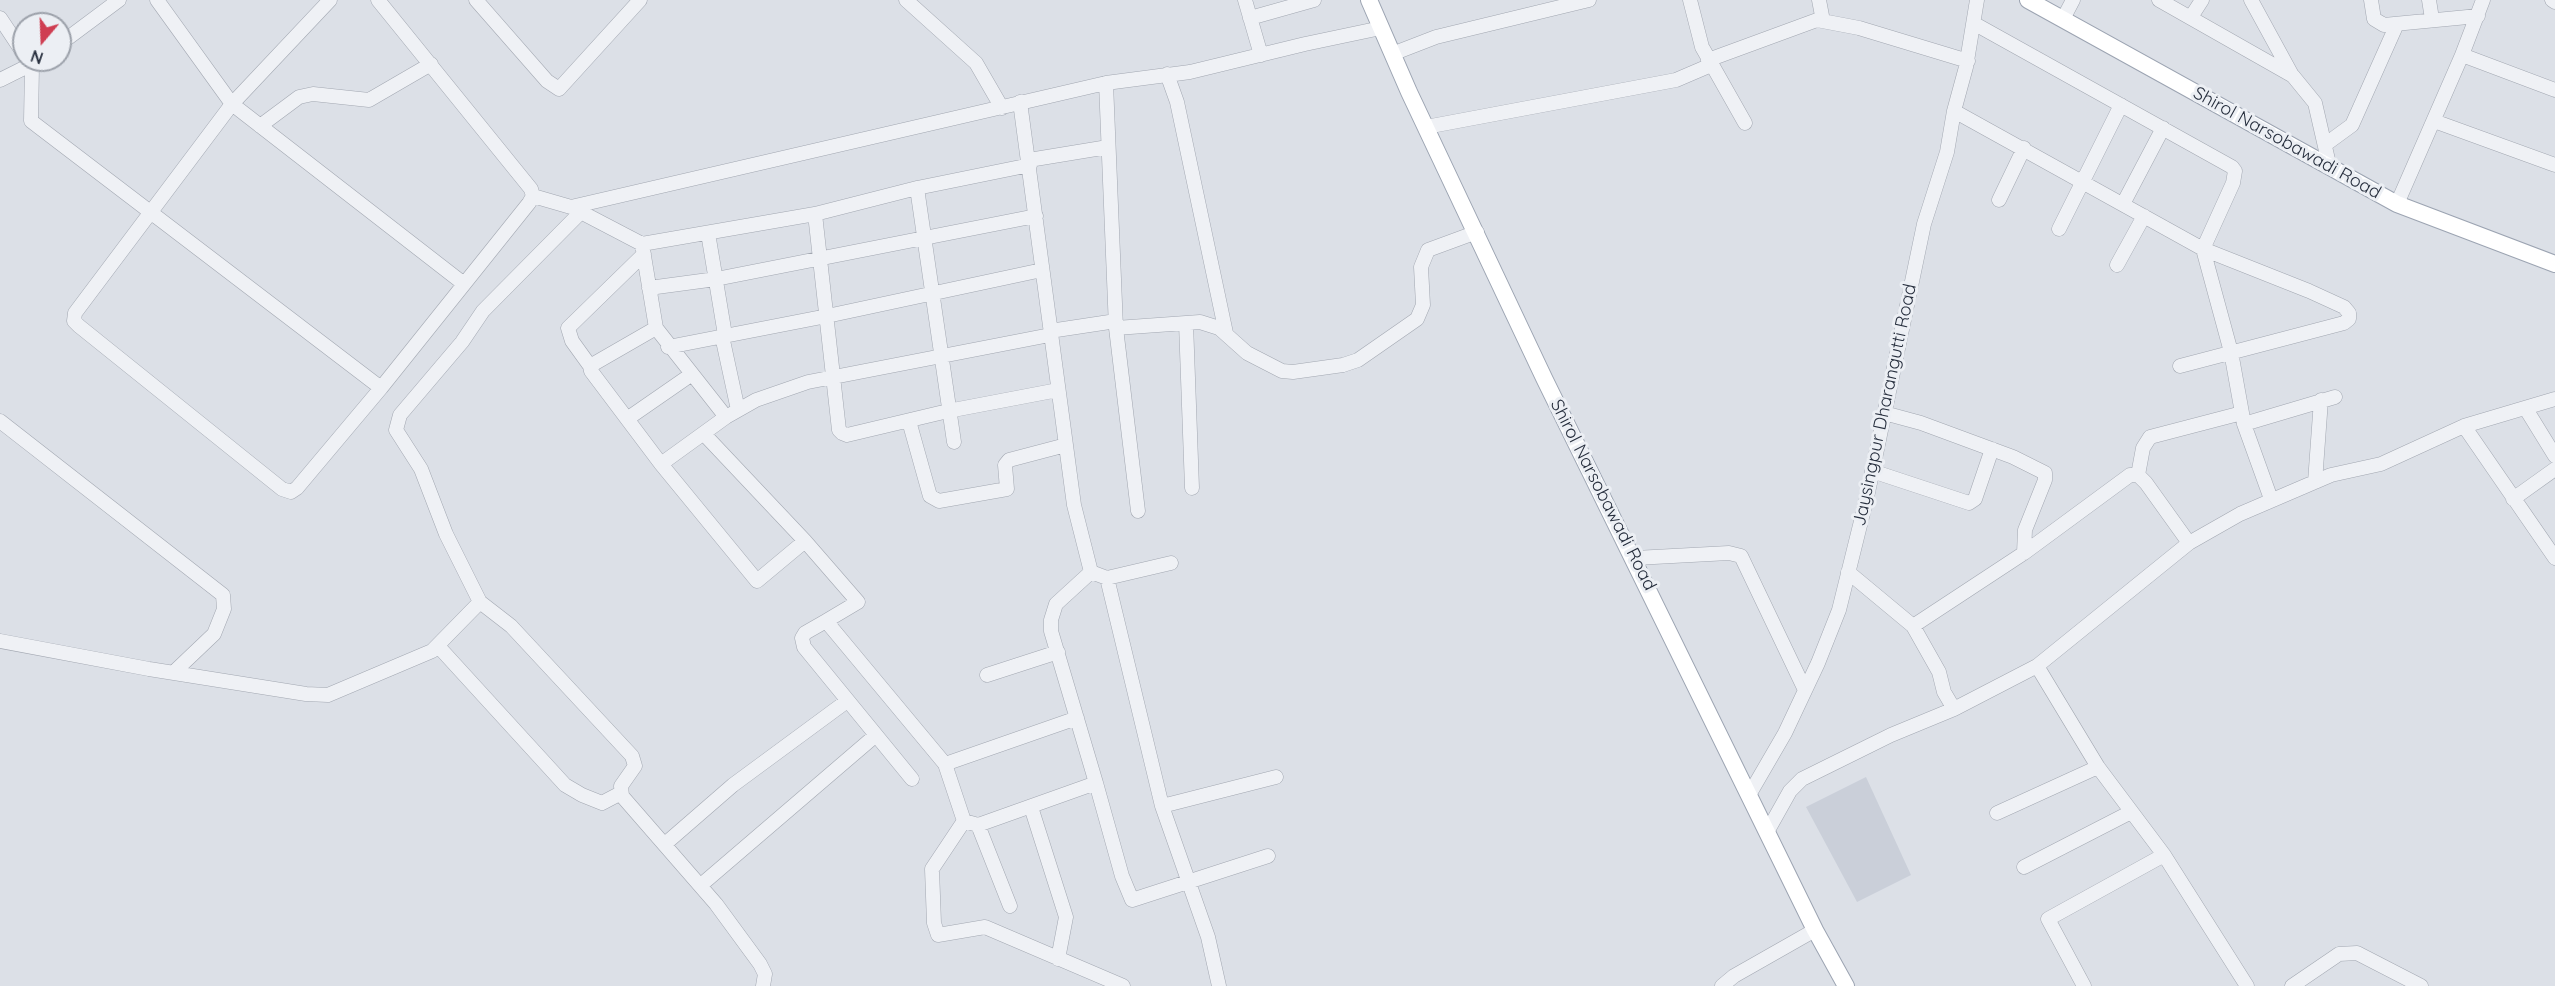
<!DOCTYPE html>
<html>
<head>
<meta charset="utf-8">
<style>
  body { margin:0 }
  #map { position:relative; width:2555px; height:986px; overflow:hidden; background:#dce0e7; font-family:Quicksand,sans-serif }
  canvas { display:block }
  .north { position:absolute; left:12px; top:12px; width:60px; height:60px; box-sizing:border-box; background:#eceff4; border:2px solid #9da2ab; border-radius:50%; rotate:199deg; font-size:16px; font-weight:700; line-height:24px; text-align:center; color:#262e3d }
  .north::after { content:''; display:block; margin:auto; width:21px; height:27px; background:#cf3e52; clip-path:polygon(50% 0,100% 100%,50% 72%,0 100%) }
</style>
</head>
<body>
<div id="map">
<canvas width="2555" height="986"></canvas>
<div class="north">N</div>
</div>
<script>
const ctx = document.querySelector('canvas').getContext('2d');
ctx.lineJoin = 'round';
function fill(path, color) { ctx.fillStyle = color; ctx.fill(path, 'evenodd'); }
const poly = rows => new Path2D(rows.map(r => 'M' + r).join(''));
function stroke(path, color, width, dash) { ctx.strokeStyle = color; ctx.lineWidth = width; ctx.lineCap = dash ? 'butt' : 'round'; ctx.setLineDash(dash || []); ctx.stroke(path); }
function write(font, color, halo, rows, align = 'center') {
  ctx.font = font + ' Quicksand,sans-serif'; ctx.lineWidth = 6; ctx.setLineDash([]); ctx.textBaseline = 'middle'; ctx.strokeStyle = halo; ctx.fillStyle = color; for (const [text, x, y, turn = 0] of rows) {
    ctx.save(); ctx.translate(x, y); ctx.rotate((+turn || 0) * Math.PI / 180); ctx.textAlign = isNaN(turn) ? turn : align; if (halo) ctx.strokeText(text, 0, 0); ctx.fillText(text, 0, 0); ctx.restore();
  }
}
fill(poly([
  [1866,777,1911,875,1857,902,1806,807]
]), '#cacfd9');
const minor = poly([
  [157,0,232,104,464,284],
  [330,0,232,104,75,313,74,321,79,326,282,489,291,492,297,488,381,388,529,203,533,196],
  [378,0,531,189,533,196,571,207,1106,83,1190,72,1305,44,1381,28],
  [476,0,547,81,559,89,640,0],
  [906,0,976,63,1002,108],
  [1245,0,1261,55],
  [1690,0,1702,47,1745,123],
  [1819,0,1823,21],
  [2159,0,2293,76,2315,103,2329,164],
  [2251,0,2292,75],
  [2371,0,2374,19,2384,25,2478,16],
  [2429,0,2432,19],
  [2552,0,2555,2],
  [2191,17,2202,0],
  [0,18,24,54],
  [1250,18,1314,0],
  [2063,19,2073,0],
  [1975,24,2232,167,2235,171,2233,183,2203,249,2309,291,2344,307,2349,313,2349,319,2344,323,2180,366],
  [60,44,119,0],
  [1392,54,1436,37,1589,0],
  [2462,55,2555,90],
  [28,60,32,66,31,121,381,388],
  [1708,60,1817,20,1859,28,1968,61],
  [1167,74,1177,102,1226,333],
  [0,80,38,61],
  [1106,83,1116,328,1138,511],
  [1020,102,1074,505,1091,572,1107,578,1162,806,1208,937,1219,986],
  [1954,111,2203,249,2231,352,2244,424,2271,499],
  [2434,121,2555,165],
  [260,126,299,97,313,94,369,100,431,64],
  [1426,127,1676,80,1711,65],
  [2326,144,2352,125,2397,24],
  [1029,160,1108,147],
  [917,188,954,442],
  [1999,200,2024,148],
  [2123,204,2163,128],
  [2397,204,2462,55,2483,0],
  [575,209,642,244,815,214,917,188,1030,165],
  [581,212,483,311,462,342,400,415,396,430,421,469,446,534,480,602,511,626,632,756,635,766,621,786,622,796,716,904,760,964,765,974,763,986],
  [815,214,839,430,842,433,847,435,948,411,1058,390],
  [2059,229,2121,105],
  [708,233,725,335],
  [642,244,656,328,726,417],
  [2117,265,2144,216],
  [649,288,716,279,1036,216],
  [1186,323,1192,488],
  [656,328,590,366,591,371,661,464,757,581,805,541],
  [1116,328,1200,322,1219,328,1247,353,1282,371,1293,372,1343,365,1358,360,1417,319,1423,305,1421,267,1428,250,1477,232],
  [1050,331,1116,321],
  [722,336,738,410],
  [668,347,827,316,1042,270],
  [590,366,572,341,568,328,644,254],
  [2526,409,2555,456],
  [1884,413,1921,423,2013,457,2045,473,2045,480,2025,530,2024,553],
  [627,419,692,374],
  [0,421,223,595,224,609,214,634,173,673],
  [909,421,930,496,939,501,1007,489,1005,465,1009,460,1066,445],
  [2244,424,2335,397],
  [2464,426,2555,558],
  [704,434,805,541,858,602,826,621,945,764,964,821],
  [661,464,726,417,756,400,808,382,1050,335],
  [1872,471,1969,503,1975,499,1992,449],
  [2138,475,2143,448,2150,437,2242,413],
  [2315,482,2321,400],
  [2513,499,2555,469],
  [1635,558,1729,553,1741,556,1805,690],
  [1091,572,1056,604,1051,620,1051,631,1096,783],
  [1848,572,1913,626,1939,672,1944,692,1954,709],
  [1107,578,1171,563],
  [826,621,805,633,802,638,804,647,912,779],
  [1913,626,2024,553,2130,475,2138,475,2146,483,2189,543],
  [0,641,149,669,306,694,328,695,432,651,480,602],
  [438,646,565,785,582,795,602,803,621,793],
  [2037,666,2098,767,2164,855,2247,986],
  [987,675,1058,652],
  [945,764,1077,718],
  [1749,795,1785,733,1818,663,1839,610,1867,497,1924,224,1947,152,1954,111,1966,67,1977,0],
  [1162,806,1276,777],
  [1031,807,1066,917,1058,959],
  [1997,813,2098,767],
  [978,825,1010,906],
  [1767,832,1790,791,1802,779,1891,735,1954,709,2037,666,2189,543,2240,514,2331,475,2381,464,2464,426,2555,399],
  [665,844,733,785,847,701],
  [2024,867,2131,812],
  [701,885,876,735],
  [1123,986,985,927,938,935,934,923,932,869,964,821,978,825,1096,783,1122,876,1132,900,1268,856],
  [1722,986,1734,976,1815,930],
  [2084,986,2048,919,2164,855],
  [2292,986,2339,954,2357,953,2421,986]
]);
const major = poly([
  [1369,0,1409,92,1544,378,1815,930,1846,986],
  [2028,0,2397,204,2555,264]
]);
stroke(minor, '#a2a7b1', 15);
stroke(major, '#9ca4b2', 18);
stroke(minor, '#eff1f5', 14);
stroke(major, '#fff', 16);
write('18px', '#262e3d', '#eceff4', [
  ["Shirol Narsobawadi Road",2287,143,29],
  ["Jaysingpur Dharangutti Road",1885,405,-78],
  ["Shirol Narsobawadi Road",1603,495,63]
]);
</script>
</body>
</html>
